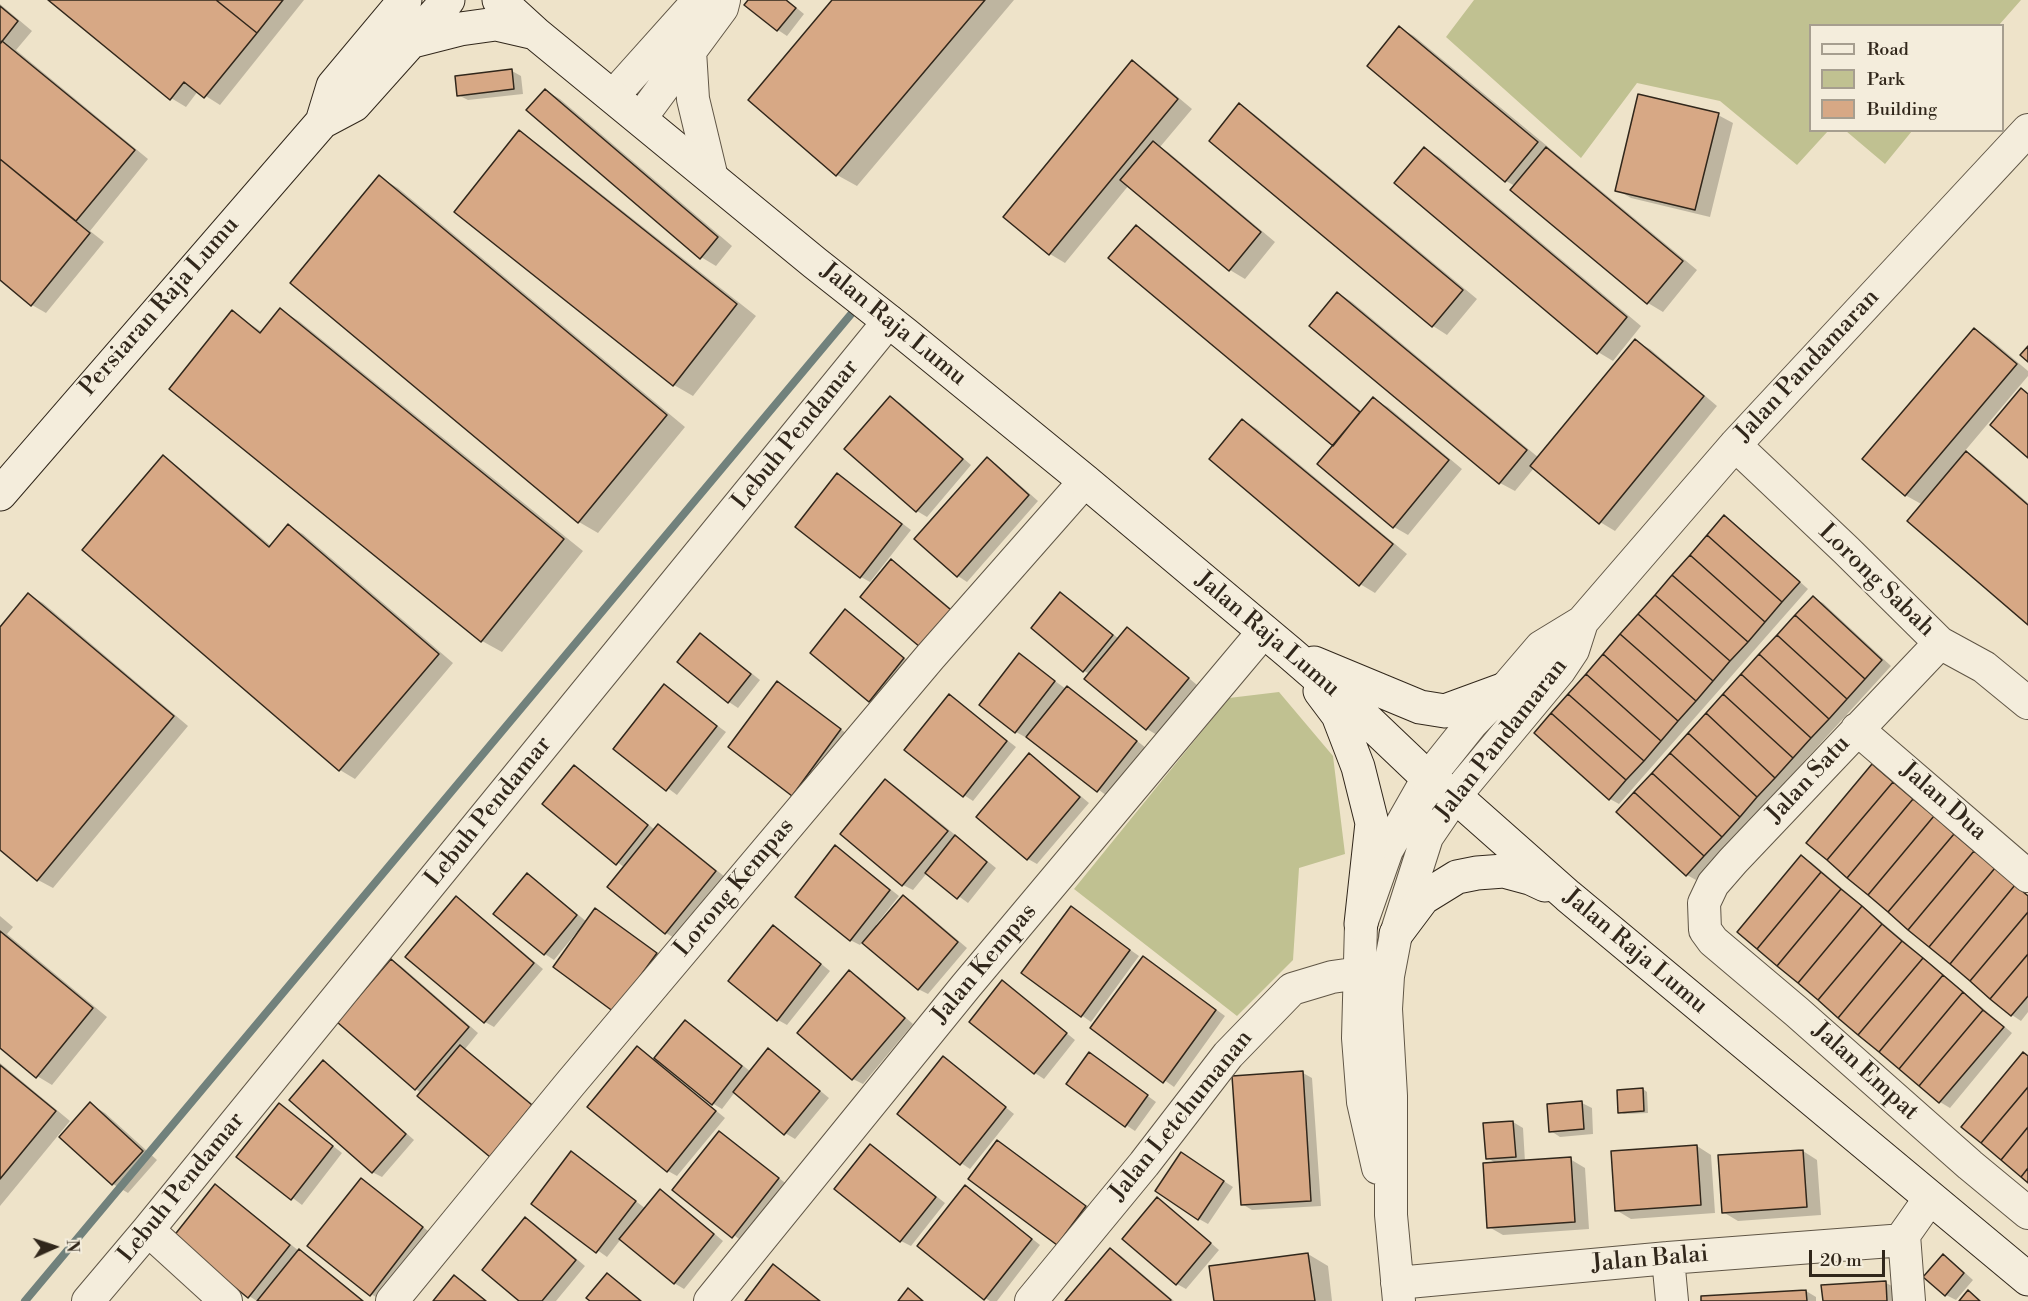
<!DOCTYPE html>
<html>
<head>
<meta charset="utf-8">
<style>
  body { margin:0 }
  #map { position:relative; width:2028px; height:1301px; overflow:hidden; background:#eee3c9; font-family:"Libre Bodoni",serif }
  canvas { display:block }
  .legend { position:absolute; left:1809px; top:24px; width:195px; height:108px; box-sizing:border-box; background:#f4eddc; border:2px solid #a69e8f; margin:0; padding:8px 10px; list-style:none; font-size:18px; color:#31271b }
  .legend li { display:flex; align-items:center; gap:12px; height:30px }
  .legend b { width:30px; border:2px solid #a69e8f }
  .north { position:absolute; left:24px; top:1217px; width:60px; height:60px; -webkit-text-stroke:4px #f4eddc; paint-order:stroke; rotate:87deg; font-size:16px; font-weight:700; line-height:24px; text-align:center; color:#31271b }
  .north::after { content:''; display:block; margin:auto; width:21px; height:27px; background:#31271b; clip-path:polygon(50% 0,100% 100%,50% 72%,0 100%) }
  .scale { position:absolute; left:1809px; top:1250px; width:76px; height:27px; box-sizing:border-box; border:3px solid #31271b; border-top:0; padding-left:8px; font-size:18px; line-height:21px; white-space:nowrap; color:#31271b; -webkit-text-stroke:4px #f4eddc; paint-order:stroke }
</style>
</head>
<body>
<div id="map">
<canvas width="2028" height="1301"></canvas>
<ul class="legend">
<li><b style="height:8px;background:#f4eddc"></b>Road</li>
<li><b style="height:16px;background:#c0c191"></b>Park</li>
<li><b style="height:16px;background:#d7a885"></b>Building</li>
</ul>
<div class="north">N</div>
<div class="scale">20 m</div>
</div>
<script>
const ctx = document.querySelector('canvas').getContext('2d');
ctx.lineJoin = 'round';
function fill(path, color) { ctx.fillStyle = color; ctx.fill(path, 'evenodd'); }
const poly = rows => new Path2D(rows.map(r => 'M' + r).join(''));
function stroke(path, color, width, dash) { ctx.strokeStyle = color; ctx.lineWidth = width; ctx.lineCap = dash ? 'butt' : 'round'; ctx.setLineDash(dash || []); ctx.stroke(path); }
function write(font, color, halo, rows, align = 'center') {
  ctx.font = font + ' "Libre Bodoni",serif'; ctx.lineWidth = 4.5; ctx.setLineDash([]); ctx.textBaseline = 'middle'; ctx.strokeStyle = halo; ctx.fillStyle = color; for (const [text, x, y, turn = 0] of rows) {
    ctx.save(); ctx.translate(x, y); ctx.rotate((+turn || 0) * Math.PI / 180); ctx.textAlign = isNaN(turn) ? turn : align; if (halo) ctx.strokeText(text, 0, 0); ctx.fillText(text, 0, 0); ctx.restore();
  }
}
fill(poly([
  [1474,0,2021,0,1999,25,1810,26,1810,130,1828,131,1797,165,1720,101,1637,83,1581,158,1446,37],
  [1846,131,1912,131,1885,164],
  [1279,692,1333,756,1345,854,1299,868,1293,960,1237,1016,1074,889,1229,698]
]), '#c0c191');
fill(poly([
  [50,0,304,0,220,105,198,91,186,107,171,98],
  [750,0,787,0,804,14,787,36,778,30],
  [834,0,1014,0,857,186,837,175,750,100],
  [0,4,32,31,16,50,148,159,90,231,104,242,46,313,32,305,0,279],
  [1400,28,1414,36,1697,270,1663,312,1648,303,1512,190,1515,186,1506,181,1369,66],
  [1132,62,1147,71,1192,109,1160,147,1168,152,1275,242,1245,279,1230,270,1129,185,1065,263,1050,254,1005,216],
  [512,71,521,76,523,94,468,100,458,95],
  [545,90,560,99,732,246,716,266,701,257],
  [1240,105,1254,114,1477,299,1447,335,1433,326,1211,141],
  [1718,115,1733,123,1710,217,1631,198,1617,190],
  [519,132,538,144,756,316,693,396,674,385],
  [1424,149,1439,157,1641,326,1613,361,1598,352],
  [379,177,398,188,685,427,598,533,579,522,292,283],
  [1136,227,1151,236,1362,412,1373,399,1388,407,1462,469,1408,535,1394,527,1335,445],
  [1338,293,1352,302,1539,458,1635,341,1650,349,1717,406,1615,531,1600,522,1534,468,1515,491,1500,483,1311,325],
  [280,310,299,321,583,551,502,652,482,641,171,389,232,312,262,332],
  [1975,330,1989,338,2028,371,2028,376,1964,452,1981,462,2028,503,2028,623,1923,505,1905,495],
  [891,398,900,403,971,465,927,517,917,511,846,449],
  [1243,420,1257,429,1407,554,1375,593,1360,584],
  [163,457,177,466,271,546,289,526,303,534,453,663,355,779,340,770,84,550],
  [987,459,996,464,1038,501,967,582,958,576,916,539],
  [838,475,911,530,870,582,861,577],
  [1725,517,1734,523,1808,589,1619,804,1610,799],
  [891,561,901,567,960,616,930,651],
  [1061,594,1070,599,1119,639,1127,629,1137,634,1197,685,1157,735,1147,729,1086,679,1090,674,1084,671],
  [29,595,43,603,188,726,53,888,38,880,0,848,0,629],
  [1813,598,1823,603,1891,666,1696,880,1687,875],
  [846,611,855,617,913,665,879,706,870,701],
  [701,634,710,640,760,680,738,708,729,702],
  [1019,655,1066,689,1067,687,1076,693,1146,748,1107,796,1027,735,1025,737,1016,732],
  [778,683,850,736,802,800,793,794],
  [664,686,726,732,677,795,615,749],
  [958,702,1016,747,973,801,964,795],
  [1029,755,1039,761,1089,803,1037,864,1028,859],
  [1873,766,1882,772,2028,896,2028,1012,2021,1021,2012,1015],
  [574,767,583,772,655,830,659,826,668,831,725,877,676,939,666,933,609,887,625,868,544,804],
  [885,781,895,786,996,868,968,903,927,873,913,890,903,885,842,834],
  [836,847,845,853,899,896,876,925,878,927,903,897,913,902,967,948,928,994,918,989,863,941,860,945,850,940],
  [1801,857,1811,862,2012,1033,1950,1108,1940,1102,1739,932],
  [527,875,537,881,587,922,596,910,665,959,624,1016,579,934,577,932,554,960,545,954],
  [456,898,466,904,543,969,494,1027,485,1022],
  [1071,908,1139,956,1091,1022,1023,973],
  [0,916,13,927,7,934,107,1017,52,1085,37,1076,0,1046],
  [773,927,782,932,830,971,787,1025,778,1020],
  [392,961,401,966,478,1033,465,1049,541,1111,500,1161,416,1089],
  [1153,963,1225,1016,1174,1087,1092,1028],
  [850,972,859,977,913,1024,863,1084,853,1079],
  [1002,982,1011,988,1075,1040,1044,1079,1035,1073,971,1022],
  [685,1022,695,1027,751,1072,769,1050,778,1056,829,1098,795,1139,785,1133,735,1092,722,1109,712,1103],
  [637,1048,647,1054,725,1118,677,1176,668,1171],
  [944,1058,953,1064,1014,1114,970,1169,961,1163],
  [1099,1060,1156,1102,1135,1131,1126,1125],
  [323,1062,333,1068,414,1140,382,1177,372,1172],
  [0,1063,70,1121,0,1206],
  [1303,1073,1312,1078,1321,1206,1252,1210,1242,1204],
  [1643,1089,1647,1092,1648,1113,1624,1114,1619,1112],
  [1582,1103,1592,1108,1593,1134,1560,1137,1551,1131],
  [90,1104,105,1113,157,1160,128,1193,113,1184,61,1137],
  [288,1111,342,1153,302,1205,239,1157],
  [1513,1122,1523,1128,1525,1162,1570,1159,1585,1168,1589,1229,1503,1235,1489,1227,1497,1164,1488,1158],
  [720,1133,788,1185,743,1242,675,1190],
  [870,1145,879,1151,945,1203,911,1246,901,1241,836,1189],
  [1697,1146,1711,1155,1715,1213,1631,1219,1616,1210],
  [1007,1147,1094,1213,1058,1244],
  [1803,1151,1817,1160,1821,1215,1738,1221,1723,1212],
  [581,1159,646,1209,660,1191,670,1196,723,1241,684,1289,674,1283,621,1239,607,1257,533,1204],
  [1191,1160,1233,1187,1208,1224,1199,1219],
  [361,1179,432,1234,381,1300,371,1294],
  [215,1186,225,1192,299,1251,309,1256,364,1301,257,1301,249,1296],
  [965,1187,975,1193,1040,1245,997,1301,990,1301,985,1298],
  [1158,1199,1167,1205,1219,1250,1186,1289,1177,1284],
  [525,1219,535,1224,585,1266,556,1301,521,1301],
  [1110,1250,1120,1255,1174,1301,1067,1301],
  [1308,1254,1328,1266,1332,1301,1216,1301],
  [1943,1256,1952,1261,1973,1280,1956,1300,1946,1295],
  [455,1277,464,1282,487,1301,435,1301],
  [1886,1283,1896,1288,1896,1301,1824,1301],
  [1806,1291,1816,1297,1816,1301,1703,1301]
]), '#0003');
stroke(poly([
  [25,1301,852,313]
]), '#71817c', 8);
const building = poly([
  [48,0,216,0,257,33,204,98,184,82,170,100,48,0],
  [216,0,283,0,257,33,216,0],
  [748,0,786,0,796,8,777,31,744,5,748,0],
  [832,0,985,0,836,176,748,100,832,0],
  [0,6,18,21,0,44,0,6],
  [1399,26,1538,142,1505,182,1367,66,1399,26],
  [2,41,135,150,76,221,0,159,0,44,2,41],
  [1132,60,1178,99,1049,255,1003,217,1132,60],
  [512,69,514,89,457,96,455,76,512,69],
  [545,89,718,237,700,259,526,110,545,89],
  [1638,94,1719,113,1695,210,1615,191,1638,94],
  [1239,103,1463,290,1432,327,1209,141,1239,103],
  [519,130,737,304,673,386,454,212,519,130],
  [1153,141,1261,232,1229,271,1120,180,1153,141],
  [1424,147,1627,317,1597,354,1394,183,1424,147],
  [1546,147,1683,261,1647,304,1510,190,1546,147],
  [0,159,90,233,31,306,0,280,0,159],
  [379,175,667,415,578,523,290,283,379,175],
  [1136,225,1360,412,1333,446,1108,258,1136,225],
  [1337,292,1527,450,1499,484,1309,326,1337,292],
  [280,308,564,539,481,642,169,389,232,310,260,333,280,308],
  [1974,328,2017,364,1905,496,1862,459,1974,328],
  [1635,339,1704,396,1599,524,1530,466,1635,339],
  [2028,346,2028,362,2020,355,2028,346],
  [2021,388,2028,394,2028,458,1990,425,2021,388],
  [890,396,963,459,916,512,844,449,890,396],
  [1373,397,1449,460,1393,528,1317,464,1373,397],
  [1242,419,1393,544,1359,586,1209,459,1242,419],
  [1966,451,2028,505,2028,625,1907,521,1966,451],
  [163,455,269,547,288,524,439,654,339,771,82,550,163,455],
  [987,457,1029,495,957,577,914,539,987,457],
  [837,473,902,524,860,578,795,527,837,473],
  [1724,515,1800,582,1782,602,1707,535,1724,515],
  [1707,535,1782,602,1765,622,1690,555,1707,535],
  [1690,555,1765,622,1748,642,1672,575,1690,555],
  [891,559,951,610,920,647,860,597,891,559],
  [1672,575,1748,642,1730,661,1655,595,1672,575],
  [1060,592,1113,635,1083,672,1031,628,1060,592],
  [28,593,174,716,37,881,0,850,0,627,28,593],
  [1655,595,1730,661,1713,681,1638,614,1655,595],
  [1813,596,1882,660,1865,679,1795,615,1813,596],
  [845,609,904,658,869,702,810,653,845,609],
  [1638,614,1713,681,1696,701,1620,634,1638,614],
  [1795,615,1865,679,1847,699,1777,635,1795,615],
  [1127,627,1189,678,1146,730,1084,679,1127,627],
  [700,633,751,674,728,703,677,662,700,633],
  [1620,634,1696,701,1678,721,1603,654,1620,634],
  [1777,635,1847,699,1829,719,1759,654,1777,635],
  [1019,653,1055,681,1015,733,979,705,1019,653],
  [1603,654,1678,721,1661,741,1586,674,1603,654],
  [1759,654,1829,719,1811,738,1741,674,1759,654],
  [1586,674,1661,741,1644,761,1568,694,1586,674],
  [1741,674,1811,738,1793,758,1723,694,1741,674],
  [777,681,841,729,792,796,728,747,777,681],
  [664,684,717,726,666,791,613,749,664,684],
  [1067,686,1137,741,1097,792,1026,737,1067,686],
  [949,694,1007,741,963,797,904,750,949,694],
  [1568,694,1644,761,1626,780,1551,713,1568,694],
  [1723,694,1793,758,1775,778,1706,713,1723,694],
  [1551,713,1626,780,1609,800,1534,733,1551,713],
  [1706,713,1775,778,1757,797,1688,733,1706,713],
  [1688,733,1757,797,1740,817,1670,753,1688,733],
  [1029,753,1080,797,1027,860,976,817,1029,753],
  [1670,753,1740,817,1722,837,1652,773,1670,753],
  [1872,764,1893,782,1827,860,1806,843,1872,764],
  [574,765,648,825,616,865,542,804,574,765],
  [1652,773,1722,837,1704,856,1634,792,1652,773],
  [885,779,948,831,902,886,840,834,885,779],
  [1893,782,1913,799,1847,878,1827,860,1893,782],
  [1634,792,1704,856,1686,876,1616,812,1634,792],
  [1913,799,1934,816,1868,895,1847,878,1913,799],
  [1934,816,1954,834,1888,912,1868,895,1934,816],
  [658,824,716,871,665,934,607,887,658,824],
  [1954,834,1974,851,1908,930,1888,912,1954,834],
  [955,835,987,862,957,899,925,873,955,835],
  [835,845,890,890,850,941,795,897,835,845],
  [1974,851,1995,868,1929,947,1908,930,1974,851],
  [1801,855,1821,872,1757,949,1737,932,1801,855],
  [1995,868,2015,885,1950,964,1929,947,1995,868],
  [1821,872,1841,889,1777,966,1757,949,1821,872],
  [527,873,577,915,544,955,493,914,527,873],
  [2015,885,2028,896,2028,912,1970,981,1950,964,2015,885],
  [1841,889,1862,906,1798,983,1777,966,1841,889],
  [903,895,958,942,918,990,862,943,903,895],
  [456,896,534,963,484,1023,405,957,456,896],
  [1071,906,1130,950,1081,1017,1021,973,1071,906],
  [1862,906,1882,924,1818,1000,1798,983,1862,906],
  [595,908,657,953,614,1012,553,967,595,908],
  [2028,912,2028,954,1990,999,1970,981,2028,912],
  [1882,924,1902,941,1838,1018,1818,1000,1882,924],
  [773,925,821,964,777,1021,728,981,773,925],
  [0,931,93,1008,36,1078,0,1048,0,931],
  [1902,941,1923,958,1858,1035,1838,1018,1902,941],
  [2028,954,2028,996,2011,1016,1990,999,2028,954],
  [1143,956,1216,1010,1163,1083,1090,1028,1143,956],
  [1923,958,1943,975,1879,1052,1858,1035,1923,958],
  [391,959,469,1027,415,1090,337,1022,391,959],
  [849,970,905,1018,852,1080,797,1033,849,970],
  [1943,975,1963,992,1899,1069,1879,1052,1943,975],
  [1002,980,1067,1033,1034,1074,969,1022,1002,980],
  [1963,992,1983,1010,1919,1086,1899,1069,1963,992],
  [1983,1010,2004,1027,1939,1103,1919,1086,1983,1010],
  [685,1020,742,1066,712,1105,654,1058,685,1020],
  [460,1045,532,1105,490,1157,417,1096,460,1045],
  [637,1046,716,1111,667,1172,587,1107,637,1046],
  [768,1048,820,1091,784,1135,733,1092,768,1048],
  [1089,1052,1148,1095,1125,1127,1066,1084,1089,1052],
  [2023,1052,2028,1056,2028,1087,1981,1143,1961,1127,2023,1052],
  [943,1056,1006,1107,960,1165,897,1114,943,1056],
  [323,1060,406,1134,372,1173,289,1100,323,1060],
  [0,1065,56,1111,0,1179,0,1065],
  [1303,1071,1311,1201,1241,1205,1232,1076,1303,1071],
  [2028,1087,2028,1127,2001,1160,1981,1143,2028,1087],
  [1643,1088,1644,1111,1618,1113,1617,1090,1643,1088],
  [1582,1101,1584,1129,1549,1132,1547,1104,1582,1101],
  [90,1102,143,1151,112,1185,59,1137,90,1102],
  [279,1103,333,1146,291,1200,236,1157,279,1103],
  [1513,1121,1516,1157,1486,1159,1483,1123,1513,1121],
  [2028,1127,2028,1168,2021,1177,2001,1160,2028,1127],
  [719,1131,779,1178,732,1238,672,1190,719,1131],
  [997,1140,1086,1206,1057,1245,968,1179,997,1140],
  [870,1144,936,1197,900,1242,834,1189,870,1144],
  [1697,1145,1701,1205,1615,1211,1611,1151,1697,1145],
  [1803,1150,1807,1207,1722,1213,1718,1155,1803,1150],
  [571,1151,636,1201,596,1253,531,1204,571,1151],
  [1181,1152,1224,1181,1198,1220,1155,1191,1181,1152],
  [1571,1157,1575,1222,1487,1228,1483,1163,1571,1157],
  [2028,1168,2028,1183,2021,1177,2028,1168],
  [361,1178,423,1227,370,1296,307,1246,361,1178],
  [215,1184,290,1245,248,1298,173,1237,215,1184],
  [965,1185,1032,1239,984,1300,917,1246,965,1185],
  [660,1189,714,1234,674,1284,619,1239,660,1189],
  [1157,1197,1211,1243,1176,1285,1122,1239,1157,1197],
  [525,1217,576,1260,542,1301,519,1301,482,1270,525,1217],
  [1110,1248,1171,1300,1170,1301,1065,1301,1110,1248],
  [299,1249,363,1301,257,1301,299,1249],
  [1308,1253,1315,1301,1214,1301,1209,1266,1308,1253],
  [1943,1254,1964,1273,1945,1296,1923,1277,1943,1254],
  [773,1264,820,1301,745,1301,773,1264],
  [607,1273,641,1301,590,1301,586,1298,607,1273],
  [454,1275,486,1301,433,1301,454,1275],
  [1886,1281,1887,1301,1823,1301,1821,1285,1886,1281],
  [908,1288,923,1301,898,1301,908,1288],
  [1806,1290,1807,1301,1701,1301,1701,1296,1806,1290],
  [1968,1290,1980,1301,1959,1301,1968,1290]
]);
fill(building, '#d7a885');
stroke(building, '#31271b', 1.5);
const street = poly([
  [690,51,693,99,712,178],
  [613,96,699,0],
  [640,119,722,8,724,0],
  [1735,445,1846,550,1940,643,1984,667,2028,703],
  [1940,643,1733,861,1713,884,1704,903,1705,930,1713,941,1797,1012,1970,1165,2028,1213],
  [1857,729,2028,876],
  [1378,1168,1363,1102,1358,1038,1361,924,1387,850,1428,778,1472,723,1505,689,1541,647,1582,622],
  [148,1230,226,1301],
  [1668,1258,1672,1301],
  [1397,1283,1668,1258,1904,1240],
  [88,1301,148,1230,889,321],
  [392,1301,570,1084,930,657,1085,481],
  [710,1301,966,986,1264,631],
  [1031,1301,1144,1164,1228,1055,1292,989,1332,977,1360,973,1380,975],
  [1399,1301,1391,1215,1391,1096,1386,1009,1388,976,1396,934,1427,837,1455,796,1559,671,1573,650,1582,622,1735,445,2028,130],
  [1909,1301,1904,1235,1930,1198]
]);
const secondary = poly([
  [499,0,535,33,815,263,905,334,1085,481,1290,653,1366,719,1428,778,1455,796,1568,896,2028,1279],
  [409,42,460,29,496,24,535,33],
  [322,122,333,86,405,0],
  [0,494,322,122,354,105,448,0],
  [1314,663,1420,707,1445,711,1505,689],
  [1320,691,1338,715,1358,767,1372,823,1361,924],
  [1396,934,1423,898,1457,877,1477,873,1504,871,1530,878,1545,885]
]);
stroke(street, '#605646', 34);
stroke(secondary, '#31271b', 35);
stroke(street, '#f4eddc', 32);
stroke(secondary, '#f4eddc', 33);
write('24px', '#31271b', '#f4eddc', [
  ["Persiaran Raja Lumu",160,307,-49],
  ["Jalan Raja Lumu",893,325,39],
  ["Jalan Pandamaran",1808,366,-47],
  ["Lebuh Pendamar",796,435,-51],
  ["Lorong Sabah",1876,581,44],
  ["Jalan Raja Lumu",1267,635,40],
  ["Jalan Pandamaran",1502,740,-52],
  ["Jalan Satu",1809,780,-47],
  ["Jalan Dua",1943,802,41],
  ["Lebuh Pendamar",489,812,-51],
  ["Lorong Kempas",735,888,-50],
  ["Jalan Raja Lumu",1635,952,40],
  ["Jalan Kempas",985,964,-50],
  ["Jalan Empat",1865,1072,42],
  ["Jalan Letchumanan",1182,1116,-51],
  ["Lebuh Pendamar",182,1188,-51],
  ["Jalan Balai",1650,1260,-5]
]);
</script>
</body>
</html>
